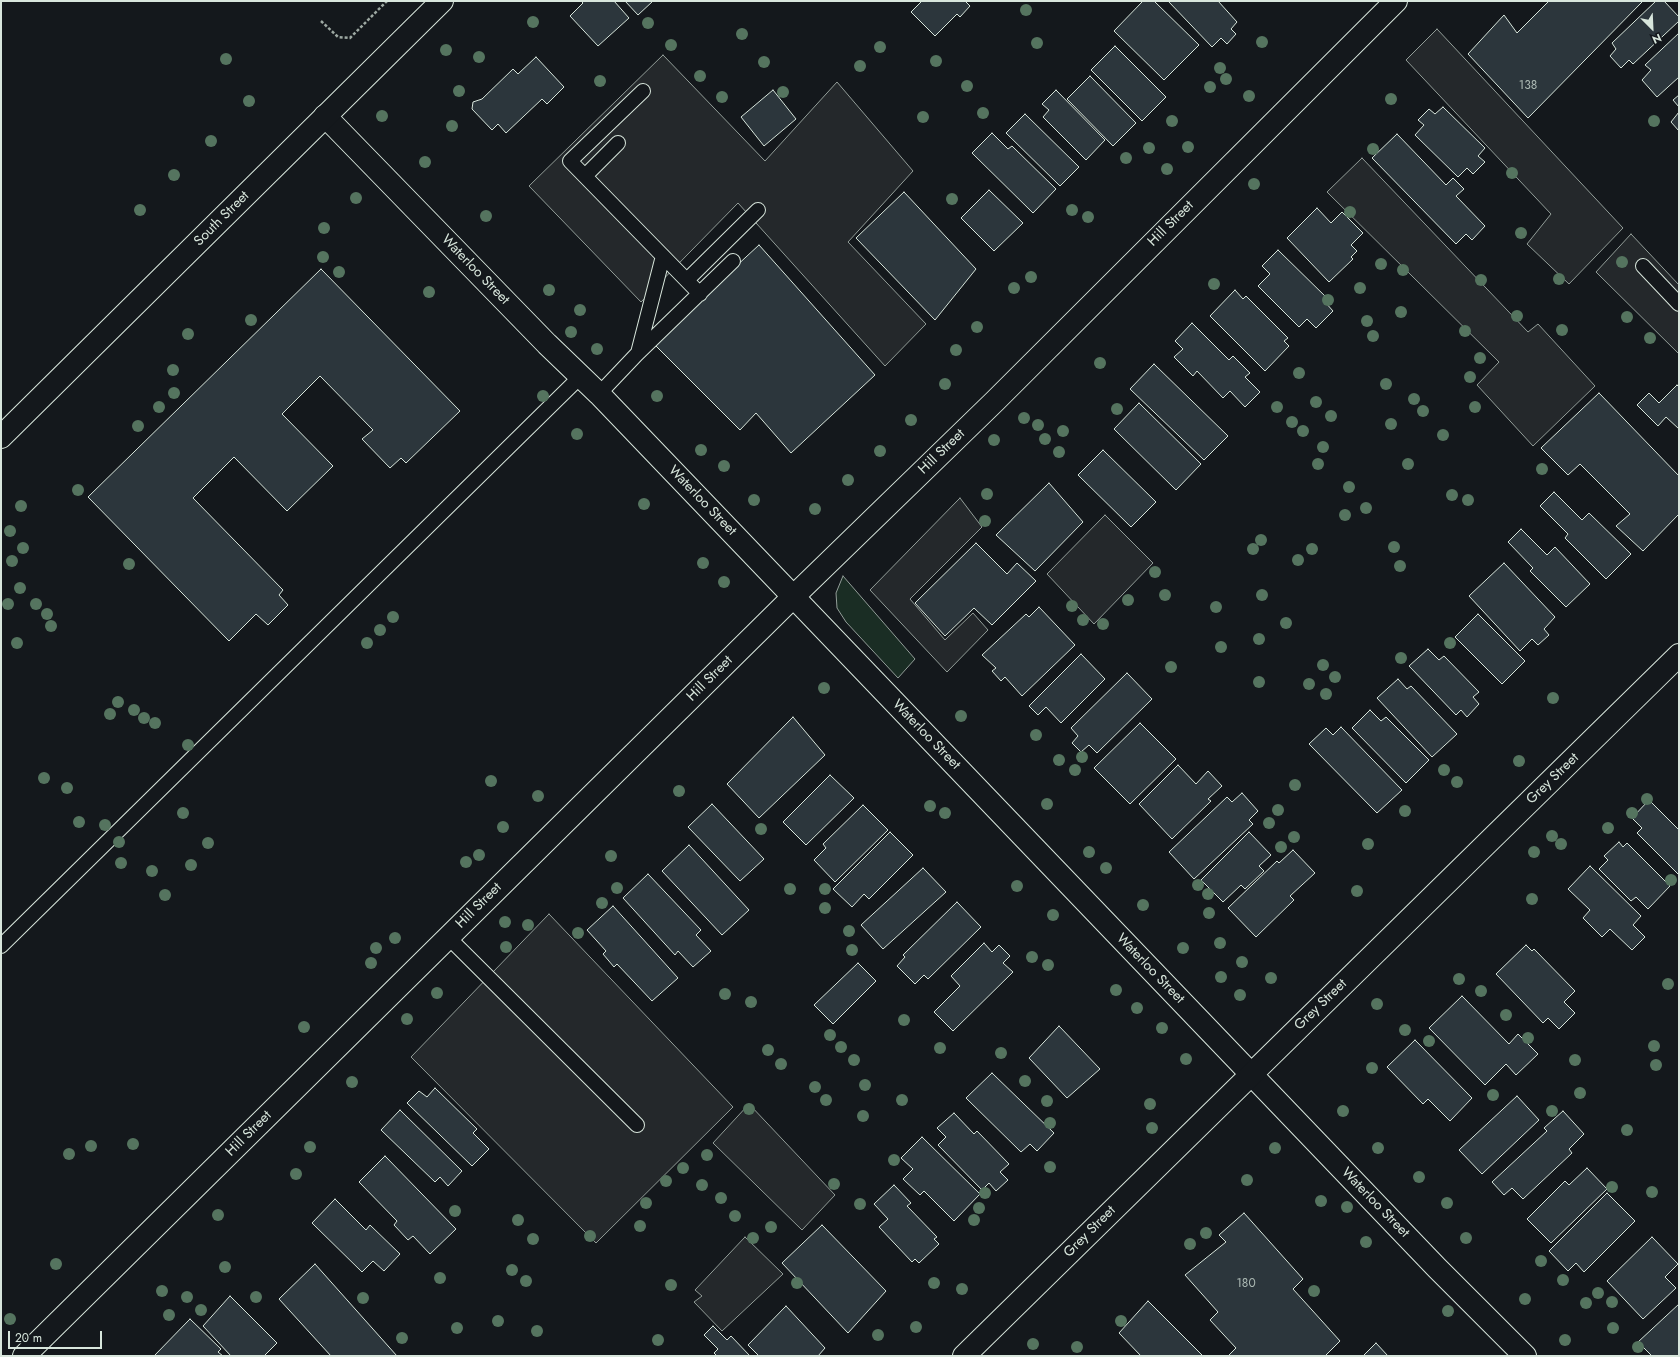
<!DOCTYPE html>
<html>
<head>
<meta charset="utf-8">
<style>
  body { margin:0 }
  #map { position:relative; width:1680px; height:1357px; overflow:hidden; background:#14181c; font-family:Jost,sans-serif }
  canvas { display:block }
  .frame { position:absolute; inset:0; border:2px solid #d8e6dc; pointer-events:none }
  .north { position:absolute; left:1632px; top:8px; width:40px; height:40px; -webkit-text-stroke:3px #14181c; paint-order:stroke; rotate:156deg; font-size:11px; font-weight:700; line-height:16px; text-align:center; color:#d8e6dc }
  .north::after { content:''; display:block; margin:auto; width:14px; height:18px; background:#d8e6dc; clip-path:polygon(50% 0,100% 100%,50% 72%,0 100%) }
  .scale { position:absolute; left:8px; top:1331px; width:94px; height:18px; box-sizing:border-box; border:2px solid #d8e6dc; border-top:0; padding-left:5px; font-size:12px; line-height:14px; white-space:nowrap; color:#d8e6dc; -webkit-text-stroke:3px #14181c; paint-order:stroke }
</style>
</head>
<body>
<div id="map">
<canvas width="1680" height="1357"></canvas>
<div class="frame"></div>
<div class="north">N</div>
<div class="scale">20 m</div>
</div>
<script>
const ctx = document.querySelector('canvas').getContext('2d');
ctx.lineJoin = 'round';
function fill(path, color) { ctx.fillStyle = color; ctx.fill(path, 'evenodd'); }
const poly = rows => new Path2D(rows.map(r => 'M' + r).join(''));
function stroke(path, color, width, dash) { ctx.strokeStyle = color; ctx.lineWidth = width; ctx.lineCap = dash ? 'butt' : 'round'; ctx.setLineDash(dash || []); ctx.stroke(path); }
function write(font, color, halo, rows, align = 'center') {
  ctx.font = font + ' Jost,sans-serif'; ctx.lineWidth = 3; ctx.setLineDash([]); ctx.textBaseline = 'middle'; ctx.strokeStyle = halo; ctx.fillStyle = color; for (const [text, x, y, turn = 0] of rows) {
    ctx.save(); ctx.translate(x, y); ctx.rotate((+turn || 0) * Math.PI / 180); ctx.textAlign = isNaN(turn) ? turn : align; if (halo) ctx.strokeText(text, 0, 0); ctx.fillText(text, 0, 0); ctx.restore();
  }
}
const green = poly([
  [843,576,915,659,898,678,846,622,837,608,836,593,843,576]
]);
fill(green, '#1a2d24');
stroke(green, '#939e99', 1);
const parking = poly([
  [1437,29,1623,228,1569,284,1527,244,1551,214,1406,60,1437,29],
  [663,55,765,161,837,82,913,171,848,242,926,324,885,366,738,203,641,302,529,186,663,55],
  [1362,158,1528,332,1538,324,1595,386,1533,446,1477,385,1499,362,1327,192,1362,158],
  [1631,234,1679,285,1679,354,1596,272,1631,234],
  [960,498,982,527,910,599,945,640,973,613,988,630,947,672,870,590,960,498],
  [1105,515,1153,563,1094,624,1047,574,1105,515],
  [549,914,733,1107,596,1243,411,1057,549,914],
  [749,1104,835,1195,802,1230,713,1143,749,1104],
  [745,1237,783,1274,722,1331,694,1302,702,1296,695,1290,745,1237]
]);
fill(parking, '#24282b');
stroke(parking, '#939e99', 1);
const building = poly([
  [581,1,614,1,629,18,598,46,570,16,583,3,581,1],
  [625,1,653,1,638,15,625,1],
  [922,1,965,1,970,6,960,17,957,14,935,36,911,12,922,1],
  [1143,1,1154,1,1199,45,1164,80,1114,31,1143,1],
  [1168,1,1218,1,1237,22,1231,29,1236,34,1227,44,1221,38,1212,47,1168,1],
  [1549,1,1643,1,1528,118,1468,54,1504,15,1517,33,1549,1],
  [1656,1,1664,1,1679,17,1679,21,1633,64,1629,60,1621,68,1610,56,1616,49,1612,43,1656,1],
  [1679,33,1679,77,1657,97,1642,80,1651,70,1645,65,1679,33],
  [1115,46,1166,97,1142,121,1091,70,1115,46],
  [536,57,564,87,547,104,542,99,506,133,498,124,492,130,472,109,473,102,482,99,513,69,518,74,536,57],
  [1090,76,1136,123,1113,146,1067,99,1090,76],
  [773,90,796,119,764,146,741,117,773,90],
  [1056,90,1105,140,1086,160,1043,117,1049,110,1042,104,1056,90],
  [1679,95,1679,107,1673,100,1679,95],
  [1443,107,1485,148,1478,156,1485,162,1473,174,1467,168,1458,177,1415,135,1424,125,1418,120,1429,109,1435,114,1443,107],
  [1679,112,1679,131,1671,122,1679,112],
  [1025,114,1079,167,1060,186,1006,133,1025,114],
  [992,133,1008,149,1012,146,1056,189,1033,213,972,153,992,133],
  [1397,134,1446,185,1453,178,1464,189,1456,196,1485,226,1472,240,1466,234,1456,244,1372,158,1397,134],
  [989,190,1023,223,994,251,961,218,989,190],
  [904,192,976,269,935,320,856,238,904,192],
  [1317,208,1331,223,1342,212,1363,233,1351,245,1357,251,1351,257,1353,259,1329,282,1287,238,1317,208],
  [759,245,875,375,791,453,756,413,740,430,653,343,759,245],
  [1278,250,1328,299,1325,302,1333,311,1316,328,1307,319,1299,327,1258,286,1270,274,1262,266,1278,250],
  [321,269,460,411,406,463,401,458,390,468,362,439,373,430,320,376,282,414,333,466,287,511,234,457,193,498,283,590,279,595,288,605,268,625,256,614,229,641,88,497,321,269],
  [1235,290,1243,299,1246,296,1288,338,1284,341,1289,346,1265,371,1210,316,1235,290],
  [1192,323,1229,360,1233,356,1250,373,1245,377,1260,392,1245,407,1230,391,1223,398,1197,371,1193,376,1174,357,1183,349,1175,341,1192,323],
  [1154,364,1228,436,1204,460,1130,389,1154,364],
  [1677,385,1679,387,1679,429,1666,417,1658,426,1637,405,1649,393,1659,403,1677,385],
  [1599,393,1679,476,1679,514,1643,551,1616,526,1630,514,1580,464,1568,475,1541,448,1599,393],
  [1139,403,1201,464,1176,490,1114,429,1139,403],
  [1103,450,1156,502,1131,527,1078,475,1103,450],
  [1049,483,1083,522,1035,571,996,535,1049,483],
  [1554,492,1582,520,1589,513,1631,554,1606,579,1565,538,1568,534,1540,506,1554,492],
  [1521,529,1547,555,1555,547,1590,584,1566,607,1530,571,1533,568,1508,542,1521,529],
  [976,543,1007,574,1017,563,1036,581,992,625,974,608,945,636,915,603,976,543],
  [1504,563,1555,617,1544,629,1549,635,1538,645,1532,639,1520,651,1469,596,1504,563],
  [1039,607,1075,645,1022,696,1005,677,1001,681,992,671,996,668,982,655,1026,614,1029,617,1039,607],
  [1478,614,1525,661,1502,684,1455,637,1478,614],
  [1428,649,1439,660,1444,656,1479,692,1473,697,1479,704,1467,717,1461,710,1456,715,1409,666,1428,649],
  [1081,654,1105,679,1061,723,1046,707,1038,715,1029,706,1081,654],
  [1127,673,1152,699,1097,753,1089,745,1081,752,1072,743,1078,736,1071,728,1127,673],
  [1398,679,1407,689,1411,686,1457,734,1432,757,1377,698,1398,679],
  [1370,710,1381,721,1386,717,1429,760,1406,783,1352,728,1370,710],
  [793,717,825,755,759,818,727,784,793,717],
  [1140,723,1176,759,1130,804,1094,768,1140,723],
  [1341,727,1402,790,1377,813,1309,744,1326,728,1333,735,1341,727],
  [1178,765,1196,784,1208,771,1222,786,1208,799,1211,801,1172,839,1139,804,1178,765],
  [830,775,854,798,806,845,783,822,830,775],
  [1242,793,1258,811,1249,820,1253,824,1194,879,1169,852,1227,797,1232,802,1242,793],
  [1649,800,1679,830,1679,875,1637,833,1642,828,1632,818,1649,800],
  [712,804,764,859,740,881,688,827,712,804],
  [863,805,888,830,835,882,814,860,826,848,823,844,863,805],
  [890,832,913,855,869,899,864,894,852,907,833,889,890,832],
  [1249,832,1271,855,1259,866,1264,871,1245,889,1241,885,1223,902,1201,880,1249,832],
  [1619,842,1623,847,1627,843,1670,886,1648,909,1636,897,1631,901,1599,869,1608,860,1604,856,1619,842],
  [689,845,749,910,722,935,662,871,689,845],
  [1293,850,1315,873,1290,896,1294,900,1256,937,1228,908,1277,861,1279,863,1293,850],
  [1590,866,1641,916,1633,925,1645,937,1632,950,1610,929,1602,937,1583,918,1590,910,1568,889,1590,866],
  [923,868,946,892,883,949,861,925,923,868],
  [648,874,701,930,696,935,711,951,693,967,678,951,675,955,623,898,648,874],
  [957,902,981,927,928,979,924,975,915,984,897,966,905,957,903,955,957,902],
  [613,906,678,978,652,1001,617,964,614,967,603,954,606,951,587,930,613,906],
  [984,943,992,952,999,945,1010,956,1003,963,1013,972,953,1031,934,1012,960,986,951,976,984,943],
  [1526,945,1532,951,1534,949,1575,991,1564,1002,1575,1013,1559,1029,1548,1018,1543,1023,1496,974,1526,945],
  [858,963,876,981,833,1024,814,1005,858,963],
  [1462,996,1509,1044,1518,1034,1538,1054,1516,1075,1506,1064,1485,1085,1429,1028,1462,996],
  [1059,1026,1100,1069,1067,1098,1029,1058,1059,1026],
  [1415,1040,1472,1098,1450,1121,1428,1099,1423,1104,1387,1067,1415,1040],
  [992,1073,1054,1133,1037,1151,1030,1144,1021,1152,966,1098,992,1073],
  [435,1088,477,1129,473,1133,489,1149,472,1166,407,1103,419,1091,427,1097,435,1088],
  [1517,1096,1539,1120,1482,1174,1459,1150,1517,1096],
  [400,1110,462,1171,448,1186,440,1177,435,1182,381,1130,400,1110],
  [1563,1111,1584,1134,1569,1149,1572,1153,1523,1199,1512,1188,1504,1195,1492,1182,1547,1131,1544,1128,1563,1111],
  [954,1113,974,1134,977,1131,1009,1164,1000,1172,1008,1180,996,1191,989,1183,982,1190,938,1145,946,1137,937,1128,954,1113],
  [922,1137,980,1194,954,1221,924,1191,920,1195,903,1179,913,1169,901,1158,922,1137],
  [385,1156,456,1229,430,1254,413,1236,408,1240,394,1225,397,1221,359,1182,385,1156],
  [1587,1168,1607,1189,1551,1243,1527,1219,1565,1181,1569,1185,1587,1168],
  [894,1185,911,1203,907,1206,937,1237,934,1239,939,1244,919,1263,915,1259,912,1262,879,1227,888,1219,874,1204,894,1185],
  [1607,1193,1635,1221,1584,1272,1576,1263,1568,1271,1549,1251,1607,1193],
  [335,1199,366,1230,370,1225,400,1254,384,1271,373,1261,362,1272,312,1223,335,1199],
  [1244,1213,1303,1279,1293,1289,1340,1341,1325,1356,1228,1356,1236,1348,1210,1320,1218,1312,1185,1275,1226,1242,1219,1235,1244,1213],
  [822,1225,886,1291,848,1333,782,1263,822,1225],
  [1652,1237,1678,1264,1665,1277,1676,1288,1643,1319,1607,1281,1652,1237],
  [315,1264,397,1356,331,1356,279,1299,315,1264],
  [230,1296,277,1343,264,1356,231,1356,203,1326,230,1296],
  [1148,1301,1203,1356,1141,1356,1119,1333,1148,1301],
  [1679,1304,1679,1356,1652,1356,1638,1342,1679,1304],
  [786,1306,825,1348,818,1356,759,1356,748,1345,786,1306],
  [190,1319,221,1349,218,1352,223,1356,154,1356,190,1319],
  [713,1326,727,1340,731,1336,750,1356,717,1356,714,1353,718,1349,704,1335,713,1326],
  [1376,1343,1388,1356,1363,1356,1376,1343]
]);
fill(building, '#2c363c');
stroke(building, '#d8e6dc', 1);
const service = poly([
  [643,91,570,161,700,294],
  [585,176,618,143],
  [1643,266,1679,304],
  [687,280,758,210],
  [638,353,663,256],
  [448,937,637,1125],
  [1,946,581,376,599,394,637,354,733,261]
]);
const minor = poly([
  [325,116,547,344,599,394,1437,1268,1525,1356],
  [24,1356,793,597,995,401,1396,1]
]);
const tertiary = poly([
  [1,437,442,1],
  [964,1356,1679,655]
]);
stroke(service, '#d8e6dc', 16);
stroke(minor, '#d8e6dc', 24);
stroke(tertiary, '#d8e6dc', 24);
stroke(poly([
  [321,21,338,37,350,38,387,1]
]), '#9da8a2', 2.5, [3, 2]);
stroke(service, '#14181c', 14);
stroke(minor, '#14181c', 22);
stroke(tertiary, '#14181c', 22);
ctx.fillStyle = '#55745f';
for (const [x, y] of [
  [1026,10],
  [533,22],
  [648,23],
  [742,34],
  [1262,42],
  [1037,43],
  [671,45],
  [880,47],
  [446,50],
  [479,57],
  [226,59],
  [936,61],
  [764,62],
  [860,66],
  [1220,68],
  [700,76],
  [1226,79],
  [600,81],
  [967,86],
  [1210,87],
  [459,91],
  [783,92],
  [1249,96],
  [722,97],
  [1391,99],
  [249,101],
  [983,113],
  [382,116],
  [923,117],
  [1172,121],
  [1654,121],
  [452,126],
  [211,141],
  [1188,147],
  [1149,148],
  [1373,149],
  [1126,158],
  [425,162],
  [1167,169],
  [1512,173],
  [174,175],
  [1254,184],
  [356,198],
  [952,199],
  [140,210],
  [1072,210],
  [1350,212],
  [486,216],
  [1088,217],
  [324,228],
  [1521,233],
  [323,257],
  [1622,262],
  [1381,264],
  [1403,270],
  [339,272],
  [1031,277],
  [1559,279],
  [1481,280],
  [1214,284],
  [1014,288],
  [1360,288],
  [549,290],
  [429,292],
  [1328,300],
  [580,310],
  [1401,312],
  [1517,316],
  [1627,317],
  [251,320],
  [1367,321],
  [977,327],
  [1562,330],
  [1465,331],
  [571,332],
  [188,334],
  [1373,336],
  [1650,338],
  [597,349],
  [956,350],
  [1480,358],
  [1100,363],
  [173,370],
  [1299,373],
  [1470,377],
  [945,384],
  [1386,384],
  [174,393],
  [543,396],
  [657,396],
  [1414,399],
  [1316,402],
  [159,407],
  [1277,407],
  [1475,407],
  [1117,409],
  [1423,411],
  [1331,416],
  [1024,418],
  [911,420],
  [1292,422],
  [1391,424],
  [1038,425],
  [138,426],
  [1063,431],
  [1303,431],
  [577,434],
  [1443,435],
  [1045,439],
  [994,440],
  [1323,447],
  [701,450],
  [880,451],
  [1059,452],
  [1318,464],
  [1408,464],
  [724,466],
  [1542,469],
  [848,480],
  [1349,487],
  [78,490],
  [987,494],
  [1452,495],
  [754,500],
  [1468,500],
  [644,504],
  [21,506],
  [1366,508],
  [815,509],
  [1345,515],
  [985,521],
  [10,531],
  [1261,540],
  [1394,547],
  [23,548],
  [1253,549],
  [1312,549],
  [1298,560],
  [12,561],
  [703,563],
  [129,564],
  [1400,566],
  [1155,572],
  [724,582],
  [20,588],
  [1165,595],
  [1262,595],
  [1128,600],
  [8,604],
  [36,604],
  [1072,606],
  [1216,607],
  [47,614],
  [393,617],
  [1083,620],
  [1286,623],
  [1103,624],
  [51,626],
  [380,630],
  [1259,639],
  [17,643],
  [367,643],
  [1450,643],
  [1221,647],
  [1401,658],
  [1323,665],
  [1171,667],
  [1335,677],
  [1259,682],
  [1309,684],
  [824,688],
  [1326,694],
  [1553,698],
  [118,702],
  [134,710],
  [110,714],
  [961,716],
  [144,718],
  [155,723],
  [1036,735],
  [188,745],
  [1082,757],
  [1059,760],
  [1519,761],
  [1075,770],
  [1444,770],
  [44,778],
  [491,781],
  [1457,782],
  [1295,785],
  [67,788],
  [679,791],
  [538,796],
  [1647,799],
  [1047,804],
  [930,806],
  [1278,810],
  [1405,811],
  [183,813],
  [945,813],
  [1632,813],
  [79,822],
  [1269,823],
  [105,825],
  [503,827],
  [1608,828],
  [761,829],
  [1552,836],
  [1294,837],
  [119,842],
  [208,843],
  [1368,844],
  [1561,844],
  [1281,847],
  [1089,852],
  [1534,852],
  [479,855],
  [611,856],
  [466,862],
  [121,863],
  [191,865],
  [1106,868],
  [152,871],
  [1671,880],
  [1198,885],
  [1017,886],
  [617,888],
  [790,889],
  [825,889],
  [1357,891],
  [1208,894],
  [165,895],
  [1532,899],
  [602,903],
  [1143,905],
  [825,908],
  [1209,913],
  [1053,915],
  [505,922],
  [528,925],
  [849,931],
  [578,933],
  [395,938],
  [1220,943],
  [506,947],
  [376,948],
  [1183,948],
  [852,950],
  [1032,957],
  [1242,962],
  [371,963],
  [1048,965],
  [1221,977],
  [1271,978],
  [1459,979],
  [1668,984],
  [1116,990],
  [1481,991],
  [437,993],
  [725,994],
  [1240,995],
  [751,1002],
  [1377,1004],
  [1137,1008],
  [1506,1015],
  [407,1019],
  [904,1020],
  [304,1027],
  [1162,1028],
  [1405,1030],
  [830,1035],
  [1528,1038],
  [1429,1041],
  [1654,1046],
  [841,1047],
  [940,1048],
  [768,1050],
  [1001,1053],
  [1186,1059],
  [854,1060],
  [1575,1060],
  [781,1064],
  [1656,1065],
  [1372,1068],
  [1025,1081],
  [352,1082],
  [865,1085],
  [815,1087],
  [1580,1093],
  [1493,1095],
  [826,1100],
  [902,1100],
  [1047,1101],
  [1150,1104],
  [749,1109],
  [1343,1111],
  [1552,1111],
  [863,1116],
  [1050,1123],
  [1152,1128],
  [1627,1130],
  [133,1144],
  [91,1146],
  [310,1147],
  [1275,1148],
  [1378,1148],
  [69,1154],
  [707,1155],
  [894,1160],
  [1050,1167],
  [683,1168],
  [296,1174],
  [1419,1177],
  [1247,1180],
  [666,1181],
  [834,1184],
  [702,1185],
  [1612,1187],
  [1652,1192],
  [985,1193],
  [721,1198],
  [1321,1201],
  [646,1203],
  [1447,1203],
  [860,1204],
  [1347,1207],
  [979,1208],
  [455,1211],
  [218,1215],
  [735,1216],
  [518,1220],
  [974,1220],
  [640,1226],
  [771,1227],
  [1206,1233],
  [590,1236],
  [753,1238],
  [1466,1238],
  [533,1239],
  [1366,1242],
  [1190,1244],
  [1541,1261],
  [56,1264],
  [225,1267],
  [512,1270],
  [440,1278],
  [1563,1280],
  [526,1281],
  [797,1283],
  [934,1283],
  [671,1285],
  [962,1289],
  [162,1291],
  [1314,1291],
  [1598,1293],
  [187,1297],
  [256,1297],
  [363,1298],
  [1525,1299],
  [1612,1302],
  [1586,1303],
  [201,1310],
  [1448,1311],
  [169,1315],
  [10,1319],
  [498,1321],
  [1121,1321],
  [916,1327],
  [457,1328],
  [1613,1328],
  [537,1331],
  [878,1335],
  [402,1338],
  [658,1340],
  [1565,1340],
  [1033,1344],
  [1077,1347],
  [1638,1347]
]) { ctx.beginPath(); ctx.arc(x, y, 6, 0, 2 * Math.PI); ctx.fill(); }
write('12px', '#adbab4', null, [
  ["138",1528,86],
  ["180",1246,1284]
]);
write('14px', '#d8e6dc', '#14181c', [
  ["South Street",222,219,-45],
  ["Hill Street",1171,224,-45],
  ["Waterloo Street",475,270,46],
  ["Hill Street",942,452,-44],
  ["Waterloo Street",702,501,46],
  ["Hill Street",710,679,-45],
  ["Waterloo Street",926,735,46],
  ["Grey Street",1553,779,-44],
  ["Hill Street",479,906,-45],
  ["Waterloo Street",1150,969,46],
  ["Grey Street",1321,1005,-44],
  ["Hill Street",249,1134,-45],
  ["Waterloo Street",1375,1203,46],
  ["Grey Street",1090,1232,-45]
]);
</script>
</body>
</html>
